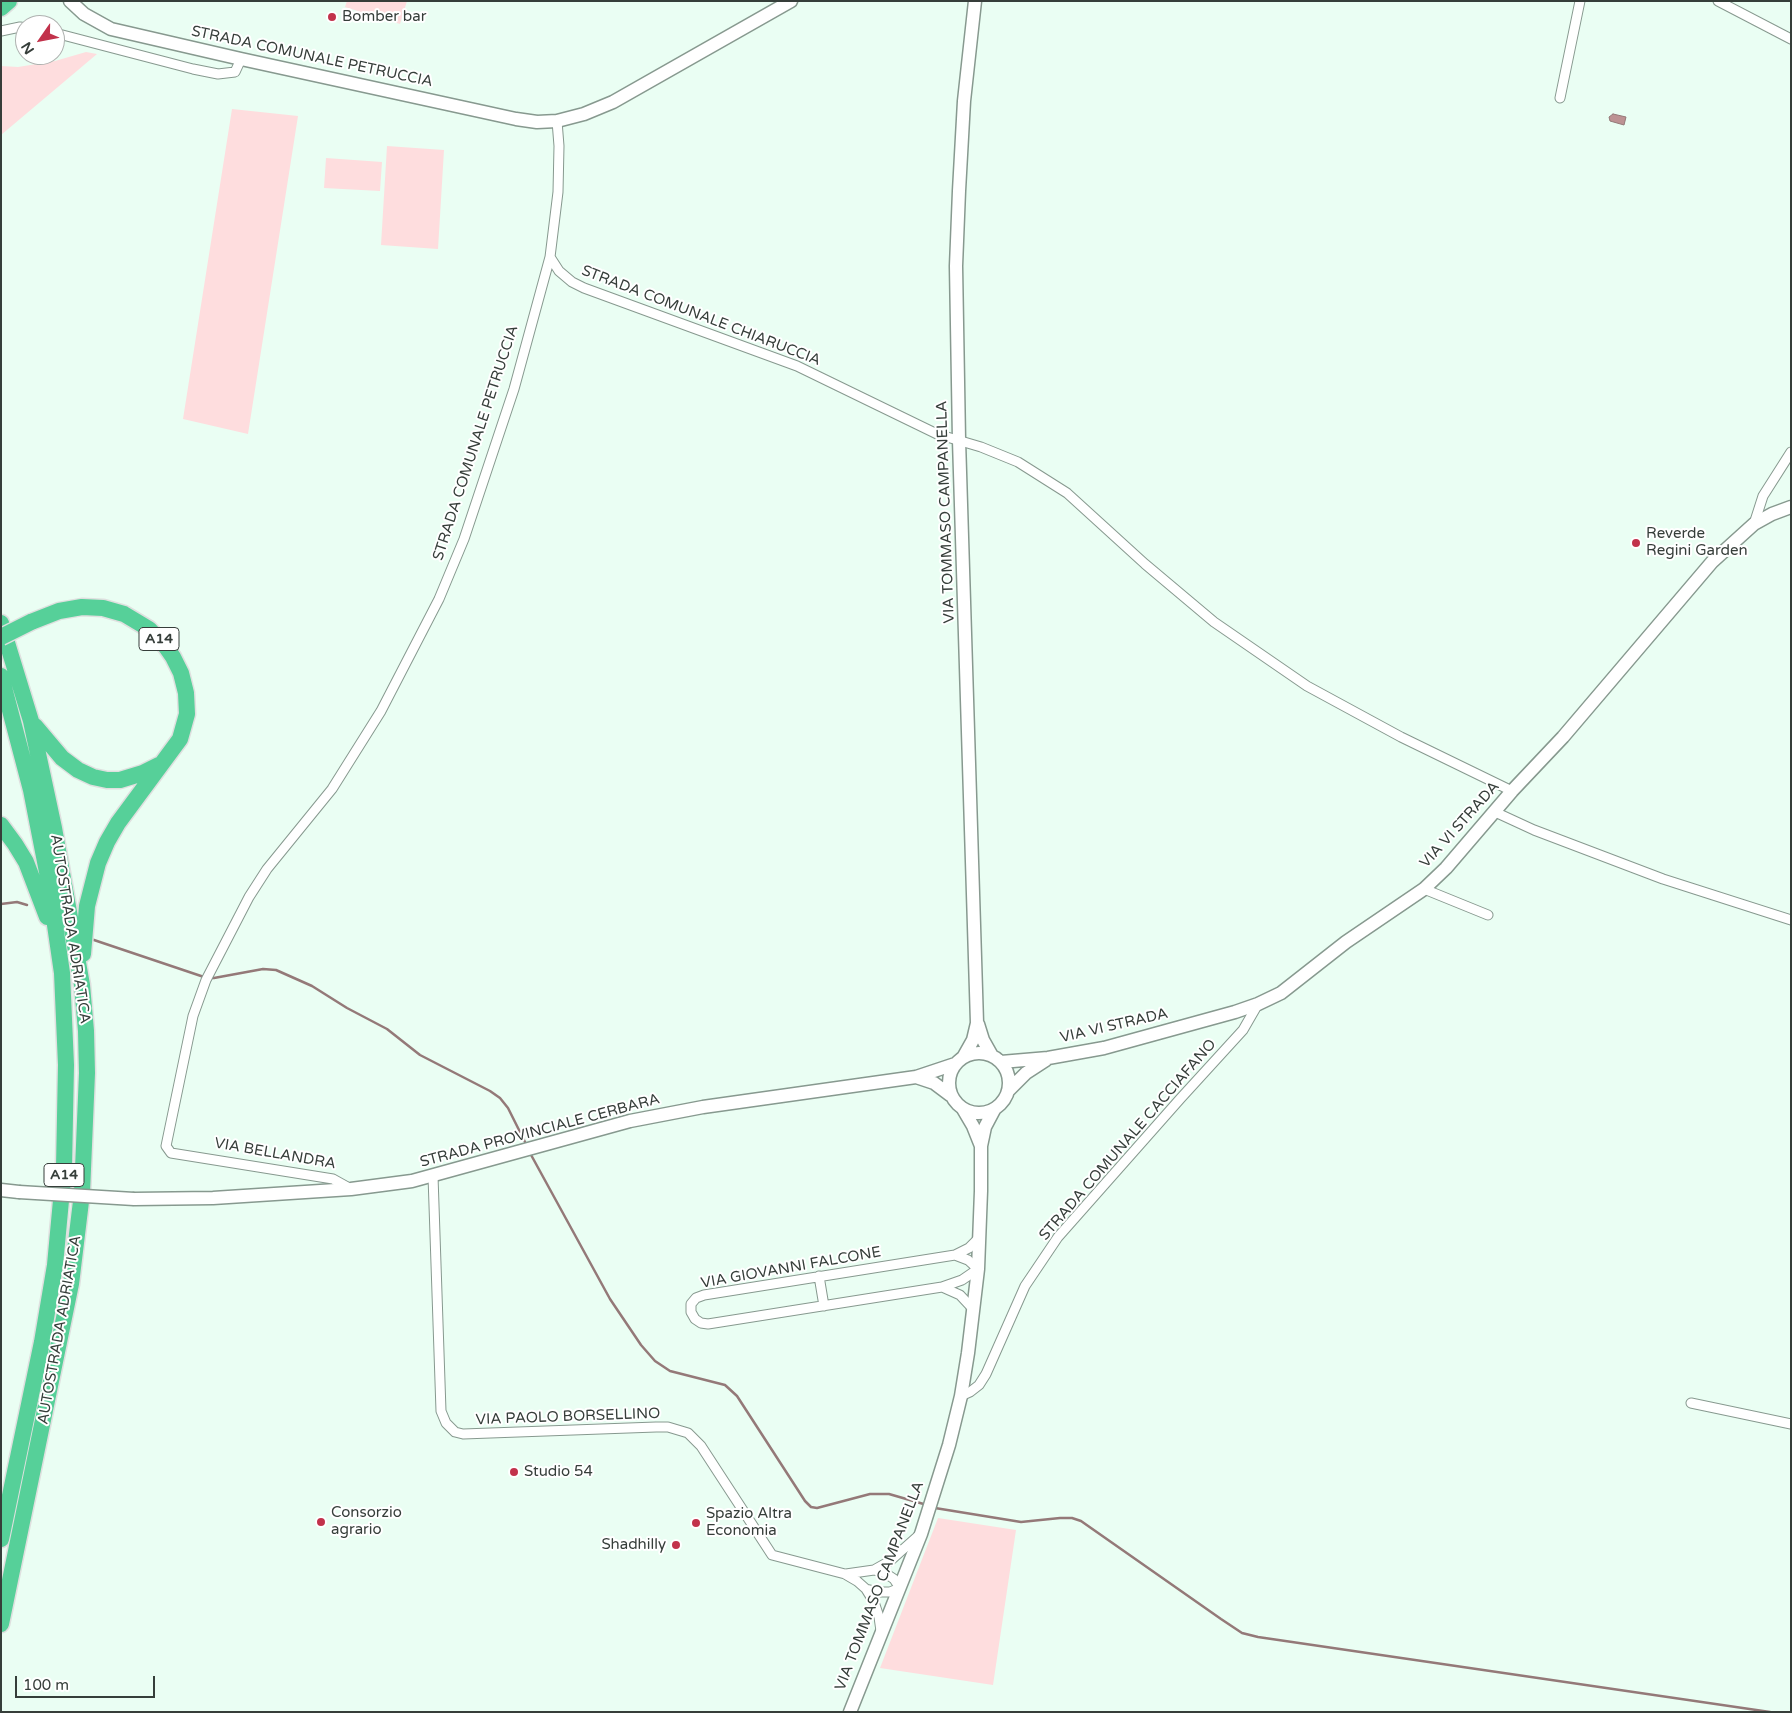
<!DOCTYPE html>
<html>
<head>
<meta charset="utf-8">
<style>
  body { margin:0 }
  #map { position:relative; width:1792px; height:1713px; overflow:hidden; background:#eafef3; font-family:"Varela Round",sans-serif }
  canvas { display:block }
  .frame { position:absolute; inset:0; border:2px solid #363e3a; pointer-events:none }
  .north { position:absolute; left:15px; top:15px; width:50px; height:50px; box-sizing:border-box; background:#fff; border:1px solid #afb2b0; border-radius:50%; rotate:237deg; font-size:14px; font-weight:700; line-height:20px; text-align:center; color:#363e3a }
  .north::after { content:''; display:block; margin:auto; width:18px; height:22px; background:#c2324b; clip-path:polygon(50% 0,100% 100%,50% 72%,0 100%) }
  .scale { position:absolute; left:15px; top:1676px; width:140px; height:22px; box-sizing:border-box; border:2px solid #363e3a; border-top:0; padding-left:6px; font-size:15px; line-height:18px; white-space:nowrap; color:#363e3a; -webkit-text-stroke:4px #fff; paint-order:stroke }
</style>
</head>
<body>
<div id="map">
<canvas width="1792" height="1713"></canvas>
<div class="frame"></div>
<div class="north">N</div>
<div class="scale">100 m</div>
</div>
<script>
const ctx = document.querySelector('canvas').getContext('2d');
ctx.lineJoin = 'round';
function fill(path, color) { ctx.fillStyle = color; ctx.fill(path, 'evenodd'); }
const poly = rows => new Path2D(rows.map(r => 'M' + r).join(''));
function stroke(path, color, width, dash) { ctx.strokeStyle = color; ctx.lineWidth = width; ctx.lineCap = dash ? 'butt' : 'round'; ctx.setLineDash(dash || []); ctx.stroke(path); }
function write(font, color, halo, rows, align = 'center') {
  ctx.font = font + ' "Varela Round",sans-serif'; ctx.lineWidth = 4; ctx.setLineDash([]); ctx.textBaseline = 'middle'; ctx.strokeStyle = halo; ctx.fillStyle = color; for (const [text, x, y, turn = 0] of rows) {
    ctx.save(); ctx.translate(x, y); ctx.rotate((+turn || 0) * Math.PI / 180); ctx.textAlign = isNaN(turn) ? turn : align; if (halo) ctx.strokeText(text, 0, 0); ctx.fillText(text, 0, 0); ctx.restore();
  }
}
fill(poly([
  [347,1,407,1,400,24,345,7],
  [86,52,97,54,1,135,1,66,18,67,55,61],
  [232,109,298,116,248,434,183,419],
  [387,146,444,150,438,249,381,245],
  [326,158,382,162,380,191,324,188],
  [938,1518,1016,1530,993,1685,880,1668]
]), '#feddde');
const water = poly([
  [1613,114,1626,117,1624,125,1610,121,1609,117,1613,114]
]);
fill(water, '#bd9293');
stroke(water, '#947978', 1);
stroke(poly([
  [1,904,17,902,27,905],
  [91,939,204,977],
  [209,978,214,978,263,969,276,970,312,986,347,1008,387,1029,420,1055,490,1091,500,1098,508,1108,527,1146],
  [530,1153,610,1299,641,1345,655,1361,670,1371,725,1385,737,1396,805,1501,811,1507,817,1508,870,1494,889,1494,927,1505],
  [935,1508,1021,1522,1060,1518,1072,1518,1081,1521,1221,1619,1242,1633,1258,1637,1770,1712]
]), '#947978', 2.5);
const street = poly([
  [1718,1,1791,39],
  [1,31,20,27,25,28],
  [55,33,193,69,218,74,235,72,241,59],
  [1560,98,1580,1],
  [550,257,559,271,572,282,584,288,797,366,937,434,981,447,1018,462,1067,493,1145,564,1214,622,1307,686,1401,737,1512,791],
  [1754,524,1763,496,1791,452],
  [1495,812,1534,830,1663,879,1791,920],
  [1424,889,1488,915],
  [433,1176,441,1411,446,1423,455,1432,463,1434,656,1427,668,1427,688,1433,701,1446,772,1555,845,1574,857,1581,866,1589,874,1602,879,1617,881,1631],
  [351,1189,333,1179,171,1153,166,1146,193,1016,206,980,249,897,267,869,332,789,381,711,439,599,464,539,514,389,550,257,558,192,559,146,557,121],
  [955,1255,968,1260,978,1269,962,1280,942,1287,708,1324,701,1323,695,1319,691,1312,691,1304,696,1298,704,1295,955,1255,969,1248,980,1237],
  [819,1276,824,1306],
  [942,1287,960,1295,974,1310],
  [961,1396,970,1392,979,1385,986,1374,1025,1286,1058,1237,1180,1099,1243,1030,1258,1004],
  [1691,1403,1791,1424],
  [846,1574,874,1570,890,1561,918,1536],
  [866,1589,878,1592,890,1592,900,1588,894,1579,885,1573,874,1570]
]);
const secondary = poly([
  [70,1,84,14,111,29,241,59,516,119,537,122,557,121,584,114,613,102,791,1],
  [978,1024,983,1040,992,1056],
  '949 1083a30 30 0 1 1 60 0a30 30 0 1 1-60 0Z',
  [964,1056,973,1040,977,1023,959,440,956,266,959,191,964,101,975,1],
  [1001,1062,1048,1058,1104,1048,1235,1012,1258,1004,1281,993,1346,942,1424,889,1446,868,1512,791,1563,737,1712,562,1754,524,1772,514,1791,507],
  [916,1077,934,1083,950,1095],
  [1008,1091,1026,1073,1046,1060],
  [963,1109,973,1126,981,1146],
  [1,1190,19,1192],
  [134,1199,213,1198,351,1189,412,1181,630,1121,703,1107,916,1077,955,1064],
  [850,1712,921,1534,949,1445,961,1396,968,1353,978,1269,981,1191,981,1146,985,1127,994,1110]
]);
const highway = poly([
  [1,8,9,1],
  [31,622,59,611,82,607,103,608,124,614,149,629,166,647,173,657,181,673,186,693,187,714,180,739,118,823,107,842,98,863,87,906,83,954],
  [1,623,31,721,54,828,82,985,86,1031,87,1073,82,1193,71,1284,1,1624],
  [1,676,31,790,48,877,62,973,66,1065,64,1168,55,1265,42,1342,1,1539],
  [35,726,62,758,78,770,93,777,107,780,120,780,143,773,159,765],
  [1,825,15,844,26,862,47,917]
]);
stroke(street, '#87998f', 11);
stroke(secondary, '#87998f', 15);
stroke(highway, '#dfe0df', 19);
stroke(street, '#fff', 9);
stroke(secondary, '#fff', 12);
stroke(highway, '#56d099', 16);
const secondaryBridge = poly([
  [19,1192,134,1199]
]);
const highwayBridge = poly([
  [1,637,31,622]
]);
stroke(secondaryBridge, '#87998f', 15, []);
stroke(highwayBridge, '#dfe0df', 19, []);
stroke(secondaryBridge, '#fff', 12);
stroke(highwayBridge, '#56d099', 16);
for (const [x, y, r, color] of [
  [332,17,5,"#c2324b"],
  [1636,543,5,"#c2324b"],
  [514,1472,5,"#c2324b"],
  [321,1522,5,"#c2324b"],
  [696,1523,5,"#c2324b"],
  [676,1545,5,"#c2324b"]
]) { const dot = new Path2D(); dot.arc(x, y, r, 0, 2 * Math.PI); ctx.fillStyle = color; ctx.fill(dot); stroke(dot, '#fff', 2); }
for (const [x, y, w] of [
  [159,639,40],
  [64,1175,40]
]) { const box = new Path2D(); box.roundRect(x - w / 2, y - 11.5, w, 23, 4); ctx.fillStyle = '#fff'; ctx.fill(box); stroke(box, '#363e3a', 1); }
write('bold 14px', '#363e3a', null, [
  ["A14",159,639],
  ["A14",64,1175]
]);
write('15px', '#363e3a', '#fff', [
  ["Bomber bar",342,17],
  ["Reverde",1646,534],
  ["Regini Garden",1646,551],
  ["Studio 54",524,1472],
  ["Consorzio",331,1513],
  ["agrario",331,1530],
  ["Spazio Altra",706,1514],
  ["Economia",706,1531],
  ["Shadhilly",666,1545,"right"]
], 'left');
write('15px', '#363e3a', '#fff', [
  ["STRADA COMUNALE PETRUCCIA",312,57,12],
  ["STRADA COMUNALE CHIARUCCIA",701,316,21],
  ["STRADA COMUNALE PETRUCCIA",476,443,-72],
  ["VIA TOMMASO CAMPANELLA",946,512,-92],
  ["VIA VI STRADA",1460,825,-48],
  ["AUTOSTRADA ADRIATICA",70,929,81],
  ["VIA VI STRADA",1114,1026,-13],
  ["STRADA PROVINCIALE CERBARA",540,1131,-15],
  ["STRADA COMUNALE CACCIAFANO",1128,1140,-49],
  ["VIA BELLANDRA",275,1154,10],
  ["VIA GIOVANNI FALCONE",791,1268,-10],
  ["AUTOSTRADA ADRIATICA",60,1330,-80],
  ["VIA PAOLO BORSELLINO",568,1417,-2],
  ["VIA TOMMASO CAMPANELLA",880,1586,-69]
]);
</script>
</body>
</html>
